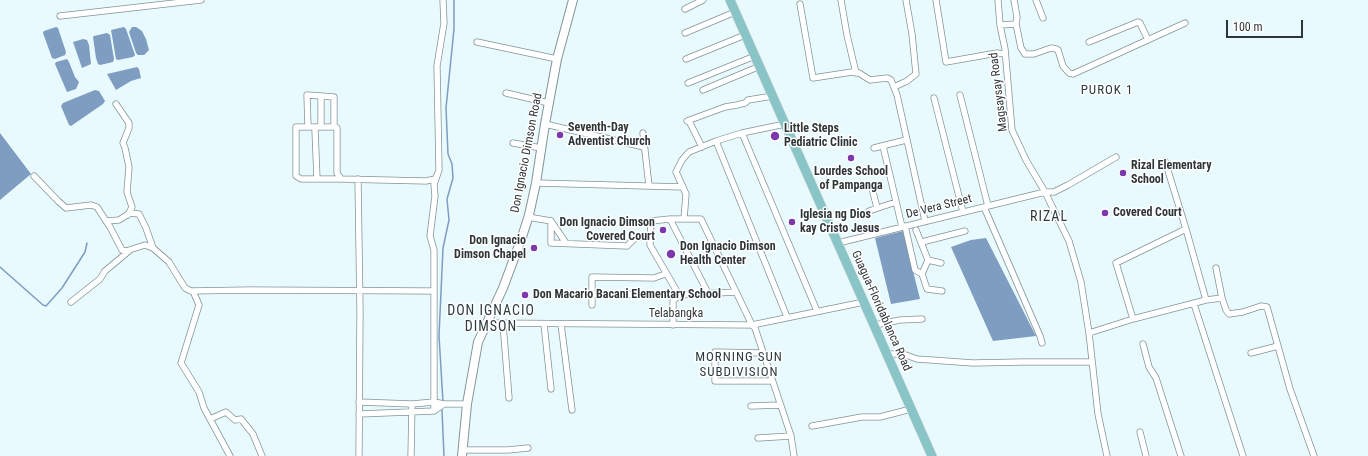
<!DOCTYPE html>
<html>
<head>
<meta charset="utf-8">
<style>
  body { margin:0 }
  #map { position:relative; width:1368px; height:456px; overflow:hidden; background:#e8fafe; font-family:"Roboto Condensed",sans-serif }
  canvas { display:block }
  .scale { position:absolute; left:1226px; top:20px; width:77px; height:18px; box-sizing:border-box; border:2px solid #2f3637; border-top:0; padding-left:5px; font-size:12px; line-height:14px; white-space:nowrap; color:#2f3637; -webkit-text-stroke:3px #fff; paint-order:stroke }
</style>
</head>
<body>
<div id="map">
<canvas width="1368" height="456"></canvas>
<div class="scale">100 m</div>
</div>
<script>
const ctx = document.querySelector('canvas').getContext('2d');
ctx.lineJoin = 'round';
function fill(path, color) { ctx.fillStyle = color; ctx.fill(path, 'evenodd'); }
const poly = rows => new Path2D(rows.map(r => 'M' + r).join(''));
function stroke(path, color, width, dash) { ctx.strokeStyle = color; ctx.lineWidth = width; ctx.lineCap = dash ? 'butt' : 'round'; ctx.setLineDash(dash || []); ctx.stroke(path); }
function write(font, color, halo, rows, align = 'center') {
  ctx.font = font + ' "Roboto Condensed",sans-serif'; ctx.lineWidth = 3; ctx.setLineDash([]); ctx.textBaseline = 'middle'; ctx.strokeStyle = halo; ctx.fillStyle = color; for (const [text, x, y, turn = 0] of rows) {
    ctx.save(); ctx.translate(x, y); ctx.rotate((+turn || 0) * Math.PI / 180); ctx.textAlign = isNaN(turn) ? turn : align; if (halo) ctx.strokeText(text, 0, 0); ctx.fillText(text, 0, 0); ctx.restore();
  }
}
fill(poly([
  [56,27,58,28,66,52,65,55,55,59,52,58,43,33,44,31],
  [124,27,126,29,135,55,133,57,118,60,116,59,111,30],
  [132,27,136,27,142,31,146,39,149,50,144,55,138,55,136,53,129,32],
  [107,33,110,35,114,59,113,62,100,65,98,64,96,58,93,37,94,36],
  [83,39,87,40,89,45,91,64,82,68,73,42],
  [67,59,69,62,75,77,79,82,76,89,67,92,55,64,56,62],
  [137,67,139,69,141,78,131,81,116,90,107,74],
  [95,90,99,91,105,101,103,104,71,126,69,125,61,106,63,103],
  [0,133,31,174,0,200],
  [903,231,920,299,891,304,875,238],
  [986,238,1036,336,993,341,951,247,971,240]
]), '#7e9dc0');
stroke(poly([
  [0,267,43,305,46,306,62,288,85,252,87,243],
  [443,402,439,336,443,248,449,220,447,199,453,178,452,164,448,154,446,108,454,29,454,0],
  [442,410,444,456]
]), '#7e9dc0', 1.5);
const street = poly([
  [841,0,847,35,856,73],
  [936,0,946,62,997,53,1005,54],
  [998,0,1000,25,1005,49,1012,130,1026,160,1045,192,1069,241,1081,282,1089,333,1098,414,1107,456],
  [1036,0,1043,18],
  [800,4,813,78,852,72,859,73,870,80,887,78,891,80,897,95,925,221],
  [685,9,703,0],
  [60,16,201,0],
  [1016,24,1021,48,1025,54,1034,54,1051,48,1056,49,1058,50,1063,66,1069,73,1073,74,1185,23],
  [1000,25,1016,24,1017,17,1014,0],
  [685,33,735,12],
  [477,42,557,59],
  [1089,42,1138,22,1140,23,1148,40],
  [686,59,745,35],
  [688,83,755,56],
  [894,87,907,81,916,74,912,34,906,0],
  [703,90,760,66],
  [506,93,549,103],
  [960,95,988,206],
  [321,96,321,127],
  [934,98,963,212],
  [116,104,129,123,129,128,123,143,125,148,129,167,127,192,132,207,128,215],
  [687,121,725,107,737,105,745,103,748,100,773,96],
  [689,121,702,147],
  [545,124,644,147],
  [308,127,307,95,334,97,334,127],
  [317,127,296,127,296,176,301,179,341,179],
  [643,133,649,186],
  [742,133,817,311],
  [716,141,787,317],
  [513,143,541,148],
  [883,146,902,227],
  [874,148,906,140],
  [1165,161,1186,229,1206,300],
  [34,176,58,201,66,208,91,205,97,207,110,227,122,250,126,251,145,245,153,248],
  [317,179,315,130,317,127,336,127,337,128,337,173,341,179,426,181,435,179],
  [358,179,360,312,359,456],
  [536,183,683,187],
  [872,188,877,208],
  [984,207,1040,336,1042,343],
  [869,211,896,202],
  [528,217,551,221,551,243,627,246,635,238,650,235],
  [670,219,708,293],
  [684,219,686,194,676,172,682,160,689,152,716,141,742,133,785,124],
  [106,221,119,220,130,213,139,214,146,228,153,248,169,262,185,288,191,291,249,290,434,291],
  [551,221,566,243],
  [905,226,915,270,922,274],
  [916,230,928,260,941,263],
  [922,242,965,231],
  [838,243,1045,192,1054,192,1068,185,1116,157],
  [928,260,922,274,927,289,942,291],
  [193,291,199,305,181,363,199,392,204,408,230,456],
  [592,294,679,295,736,292],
  [1222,298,1226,310,1229,314,1243,312,1261,306,1267,307,1290,389,1314,456],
  [71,302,100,279,105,271,129,251],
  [1194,304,1243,456],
  [592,305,592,277,654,278,665,274],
  [1133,319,1116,263,1186,229],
  [485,323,752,325,864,302],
  [503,324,509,398],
  [544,324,551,389],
  [561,324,572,410],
  [673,325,673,301,679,295,650,245,651,221,670,219,701,219,752,325,755,328,791,436,794,456],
  [875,325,900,320,922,319],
  [1089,333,1133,319,1206,300,1222,298,1216,268],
  [1143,344,1149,367,1156,378,1181,456],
  [762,353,715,352,715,381,771,381],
  [1251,353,1278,346],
  [887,354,903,354,917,359,973,363,1022,362,1092,362],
  [359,402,412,404,434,402,444,404,467,404],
  [751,406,780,405],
  [434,411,434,250,430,236,435,196,434,184,439,170,437,66,444,23,443,0],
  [359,414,434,411,444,404],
  [210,419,226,412,235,420,241,419,253,434,262,456],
  [812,426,862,417,880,417,911,409],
  [1140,432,1146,456],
  [758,438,791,436],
  [463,450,508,450,528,448],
  [411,456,412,404]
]);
const secondary = poly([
  [462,456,467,404,478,342,503,288,522,237,529,215,536,183,545,124,557,59,573,0]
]);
const primary = poly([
  [730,0,932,456]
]);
stroke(street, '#839397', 7);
stroke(secondary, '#839397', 10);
stroke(primary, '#d5d7d7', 10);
stroke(street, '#fff', 5.5);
stroke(secondary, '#fff', 8);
stroke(primary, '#89c5c7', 9);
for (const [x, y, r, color] of [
  [560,135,4,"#7b39ad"],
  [775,136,5,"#7b39ad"],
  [851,158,4,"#7b39ad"],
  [1123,173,4,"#7b39ad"],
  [1105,213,4,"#7b39ad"],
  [792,222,4,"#7b39ad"],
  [663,230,4,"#7b39ad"],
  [534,248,4,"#7b39ad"],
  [671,254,5,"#7b39ad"],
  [525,295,4,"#7b39ad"]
]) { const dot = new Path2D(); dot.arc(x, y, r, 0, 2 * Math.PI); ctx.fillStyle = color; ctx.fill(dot); stroke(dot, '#fff', 1.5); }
write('12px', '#2f3637', '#fff', [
  ["Magsaysay Road",999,92,-97],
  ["Don Ignacio Dimson Road",527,153,-79],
  ["De Vera Street",939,207,-14],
  ["Guagua-Floridablanca Road",881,311,66],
  ["Telabangka",676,314]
]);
write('bold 12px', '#2f3637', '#fff', [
  ["Seventh-Day",568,128],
  ["Adventist Church",568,142],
  ["Little Steps",784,129],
  ["Pediatric Clinic",784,143],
  ["Rizal Elementary",1131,166],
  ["School",1131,180],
  ["Lourdes School",851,172,"center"],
  ["of Pampanga",851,186,"center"],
  ["Covered Court",1113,213],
  ["Iglesia ng Dios",800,215],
  ["kay Cristo Jesus",800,229],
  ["Don Ignacio Dimson",655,223,"right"],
  ["Covered Court",655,237,"right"],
  ["Don Ignacio",526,241,"right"],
  ["Dimson Chapel",526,255,"right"],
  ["Don Ignacio Dimson",680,247],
  ["Health Center",680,261],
  ["Don Macario Bacani Elementary School",533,295]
], 'left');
ctx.letterSpacing = '1px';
write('13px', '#2d3b3e', '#fff', [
  ["PUROK 1",1107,91],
  ["MORNING SUN",739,358],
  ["SUBDIVISION",739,373]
]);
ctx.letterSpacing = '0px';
ctx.letterSpacing = '1px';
write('14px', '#2d3b3e', '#fff', [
  ["RIZAL",1049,217],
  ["DON IGNACIO",491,311],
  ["DIMSON",491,327]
]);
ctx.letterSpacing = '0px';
</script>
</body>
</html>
